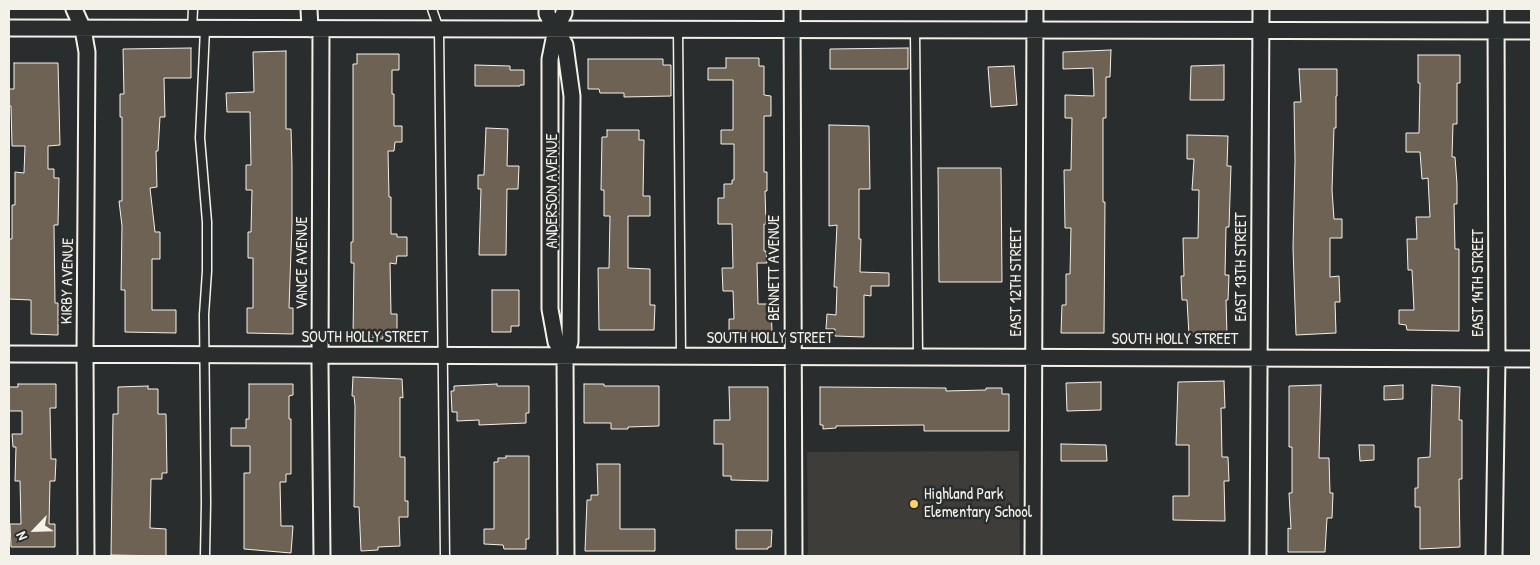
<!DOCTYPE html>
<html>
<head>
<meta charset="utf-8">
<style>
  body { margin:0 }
  #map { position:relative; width:1540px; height:565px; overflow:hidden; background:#2a2d2e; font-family:"Patrick Hand",sans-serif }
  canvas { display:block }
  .frame { position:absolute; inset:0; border:10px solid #f4f1e8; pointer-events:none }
  .north { position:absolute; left:10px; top:505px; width:50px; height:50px; -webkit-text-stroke:4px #2a2d2e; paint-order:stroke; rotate:246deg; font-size:14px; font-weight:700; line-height:20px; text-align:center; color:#f4f1e8 }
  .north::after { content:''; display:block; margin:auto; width:18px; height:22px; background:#f4f1e8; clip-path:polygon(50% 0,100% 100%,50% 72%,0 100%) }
</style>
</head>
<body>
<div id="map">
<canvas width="1540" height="565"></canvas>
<div class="frame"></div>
<div class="north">N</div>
</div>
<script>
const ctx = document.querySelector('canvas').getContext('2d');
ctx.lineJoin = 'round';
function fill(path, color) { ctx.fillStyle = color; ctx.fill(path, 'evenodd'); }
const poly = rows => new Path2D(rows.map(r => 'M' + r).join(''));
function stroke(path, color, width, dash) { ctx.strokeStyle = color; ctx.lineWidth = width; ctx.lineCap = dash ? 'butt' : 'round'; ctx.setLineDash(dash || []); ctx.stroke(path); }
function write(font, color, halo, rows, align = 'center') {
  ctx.font = font + ' "Patrick Hand",sans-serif'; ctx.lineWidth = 5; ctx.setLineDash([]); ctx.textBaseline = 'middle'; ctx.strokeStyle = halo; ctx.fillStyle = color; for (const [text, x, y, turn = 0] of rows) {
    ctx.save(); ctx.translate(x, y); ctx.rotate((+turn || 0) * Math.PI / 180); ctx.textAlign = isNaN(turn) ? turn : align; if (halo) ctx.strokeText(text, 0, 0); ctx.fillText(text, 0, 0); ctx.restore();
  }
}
fill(poly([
  [1019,451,1020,556,808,556,807,452]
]), '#3e3d39');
const building = poly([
  [191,48,191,78,164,78,165,117,160,117,158,151,156,151,157,187,150,188,155,232,160,232,160,259,152,259,152,310,176,310,176,333,125,332,125,290,121,290,122,226,119,201,122,201,122,117,120,117,120,94,124,94,123,49,191,48],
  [908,48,908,69,830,69,830,49,908,48],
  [1111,50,1110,77,1106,77,1106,118,1103,118,1103,202,1105,202,1104,333,1061,333,1062,305,1066,305,1066,274,1070,274,1071,228,1065,228,1064,170,1071,170,1072,118,1065,118,1065,95,1094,96,1093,68,1063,69,1063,52,1111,50],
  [286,51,286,129,291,129,292,165,292,223,289,308,293,308,293,334,247,333,247,308,253,308,253,258,248,258,248,232,251,232,252,190,246,190,246,165,251,165,250,112,227,112,226,93,254,92,253,52,286,51],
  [357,54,399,54,399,70,392,70,392,94,394,94,394,126,402,126,402,142,395,142,394,151,388,151,389,197,391,197,391,234,397,234,397,237,407,237,407,256,397,256,396,264,390,263,391,314,397,314,397,337,383,336,383,339,353,336,354,263,351,263,351,242,353,242,353,64,357,64,357,54],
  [1418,55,1460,55,1460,83,1457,83,1457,124,1453,124,1452,157,1455,157,1457,184,1457,204,1454,204,1455,249,1459,249,1459,331,1407,330,1406,325,1399,324,1399,310,1414,310,1412,270,1408,270,1407,239,1417,239,1416,217,1430,217,1428,178,1422,179,1420,152,1406,152,1406,133,1419,133,1420,83,1418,83,1418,55],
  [726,58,759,58,759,66,764,66,764,95,771,96,771,116,764,116,764,172,767,172,767,191,765,191,766,224,764,224,764,251,766,251,767,263,757,263,758,304,771,304,772,332,729,332,729,319,734,319,733,291,723,291,722,268,733,268,732,224,718,224,718,198,724,198,724,184,732,184,732,180,734,180,734,144,721,144,721,130,733,130,733,80,708,80,708,68,726,68,726,58],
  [588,59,663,59,663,65,671,65,671,96,624,97,624,93,600,93,599,89,588,89,588,59],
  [14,63,58,63,60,145,48,146,48,169,54,169,54,178,59,178,58,225,54,225,55,303,58,303,58,335,31,334,31,300,9,299,9,239,12,239,12,205,15,205,15,172,24,173,25,146,12,146,11,106,9,106,9,89,14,89,14,63],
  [475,65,510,66,510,70,524,70,524,85,520,85,520,86,475,86,475,65],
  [1224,65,1224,100,1190,100,1191,66,1224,65],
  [1014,66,1017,105,991,107,988,67,1014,66],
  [1299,69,1337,69,1337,96,1336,96,1336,128,1334,128,1332,190,1334,219,1342,219,1342,238,1330,238,1330,277,1339,276,1340,302,1335,302,1336,333,1296,335,1293,248,1295,161,1294,102,1301,102,1299,69],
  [829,125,869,126,870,189,859,189,859,239,861,239,860,272,889,273,889,286,871,286,871,296,864,295,864,337,835,336,835,329,826,329,827,314,836,315,837,287,834,287,837,225,829,226,829,125],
  [486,128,508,129,507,166,519,166,518,189,507,189,506,255,479,255,481,189,478,189,478,175,484,175,486,128],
  [607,130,639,130,639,140,644,140,643,196,650,196,650,216,628,216,628,268,650,269,650,305,655,305,654,330,599,330,598,268,609,268,610,216,604,216,604,190,601,190,602,137,607,137,607,130],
  [1187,135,1228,136,1227,166,1231,166,1229,227,1226,227,1225,275,1229,275,1228,300,1226,300,1227,335,1189,335,1187,300,1182,300,1181,276,1184,276,1183,238,1198,238,1199,190,1192,190,1194,159,1187,159,1187,135],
  [938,168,1001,168,1002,282,939,282,938,168],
  [492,290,519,290,519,326,511,326,511,332,492,332,492,290],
  [353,377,402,379,403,398,400,397,400,457,405,457,405,501,408,501,408,517,399,517,400,546,378,547,378,550,361,551,359,507,354,507,355,406,354,396,352,396,353,377],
  [1224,381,1225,408,1221,408,1222,457,1228,457,1229,481,1224,481,1225,521,1173,520,1173,496,1189,496,1189,445,1176,445,1178,382,1224,381],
  [1101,382,1101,410,1067,411,1066,383,1101,382],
  [18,384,56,384,56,408,50,408,51,459,56,459,55,481,50,481,49,524,55,524,55,547,11,547,10,524,21,524,20,481,15,481,16,447,13,447,12,434,22,434,22,411,9,411,9,387,18,387,18,384],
  [249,384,293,384,293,395,289,396,289,419,291,419,291,474,286,474,286,482,280,482,281,526,293,526,291,553,244,549,244,473,250,473,250,446,231,446,231,428,246,428,246,419,249,419,249,384],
  [497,384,497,386,529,386,529,413,526,413,526,423,479,425,479,420,457,421,457,412,452,412,451,391,454,391,454,386,497,384],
  [584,384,604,384,604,386,659,386,659,426,628,427,628,429,611,429,611,423,584,423,584,384],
  [1321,385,1319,458,1329,458,1330,493,1333,493,1332,518,1327,518,1325,552,1288,552,1288,528,1291,529,1289,493,1292,493,1292,447,1289,447,1289,386,1321,385],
  [1403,385,1403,399,1384,400,1384,386,1403,385],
  [1432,385,1460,387,1459,420,1462,420,1462,479,1459,479,1460,547,1420,549,1420,507,1415,507,1415,488,1418,488,1418,458,1430,457,1432,385],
  [148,386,148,389,158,389,158,414,166,414,167,473,162,473,162,479,151,479,150,528,166,529,166,556,111,555,113,414,118,414,118,387,148,386],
  [729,387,768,387,768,481,731,480,731,476,723,476,723,444,714,444,714,420,730,420,729,387],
  [820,387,946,388,946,391,986,390,986,388,1002,388,1002,394,1009,394,1009,431,924,431,924,425,836,426,836,428,823,429,823,425,820,425,820,387],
  [1061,444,1106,445,1107,461,1061,461,1061,444],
  [1359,445,1374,445,1374,460,1360,461,1359,445],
  [506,456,529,456,529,539,526,539,526,549,504,549,503,545,484,544,484,529,494,529,494,462,498,462,498,458,506,458,506,456],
  [597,464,620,464,620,529,655,529,655,551,585,551,587,500,591,500,591,495,598,495,597,464],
  [736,530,772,530,771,547,768,547,768,549,736,549,736,530]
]);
fill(building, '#6e6254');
stroke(building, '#f4f1e8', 1);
const service = poly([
  [432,9,439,29,445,556],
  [192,29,193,9],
  [205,29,200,138,207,222,207,271,204,315,206,503,205,556],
  [678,30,681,356],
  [915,30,918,357]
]);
const minor = poly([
  [74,9,83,29,87,52,85,354,86,556],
  [309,9,310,29],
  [547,9,547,14,565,45,572,96,570,342,565,356,566,556],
  [564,9,564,13,556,29,550,59,550,309,556,342,565,356],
  [792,9,794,556],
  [9,28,1531,31],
  [321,29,320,367,322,556],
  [9,354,1531,359],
  [1033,556,1035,9],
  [1258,556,1261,9],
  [1494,556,1497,359,1496,9]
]);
stroke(service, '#f4f1e8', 11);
stroke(minor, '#f4f1e8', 19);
stroke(service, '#2a2d2e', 8);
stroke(minor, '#2a2d2e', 15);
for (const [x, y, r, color] of [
  [914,504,5,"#ffd166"]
]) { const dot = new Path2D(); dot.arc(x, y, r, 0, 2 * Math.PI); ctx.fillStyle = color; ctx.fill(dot); stroke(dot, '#2a2d2e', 2); }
write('16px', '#f4f1e8', '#2a2d2e', [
  ["ANDERSON AVENUE",553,191,-90],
  ["VANCE AVENUE",303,263,-90],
  ["EAST 13TH STREET",1242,267,-90],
  ["BENNETT AVENUE",775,268,-90],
  ["KIRBY AVENUE",68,281,-89],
  ["EAST 12TH STREET",1017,282,-90],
  ["EAST 14TH STREET",1479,283,-90],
  ["SOUTH HOLLY STREET",365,338],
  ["SOUTH HOLLY STREET",770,339],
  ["SOUTH HOLLY STREET",1175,340]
]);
write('16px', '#f4f1e8', '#2a2d2e', [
  ["Highland Park",924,495],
  ["Elementary School",924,513]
], 'left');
</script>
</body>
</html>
